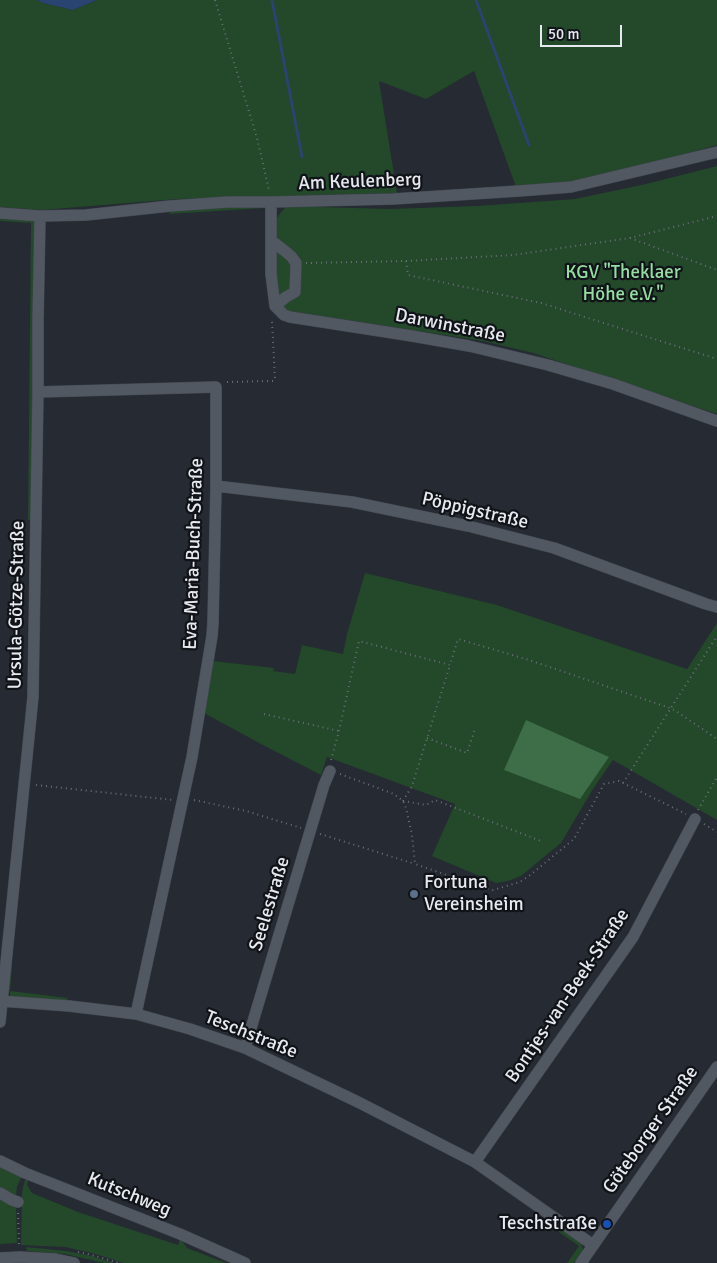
<!DOCTYPE html>
<html>
<head>
<meta charset="utf-8">
<style>
  body { margin:0 }
  #map { position:relative; width:717px; height:1263px; overflow:hidden; background:#252a33; font-family:Signika,sans-serif }
  canvas { display:block }
  .scale { position:absolute; left:540px; top:25px; width:82px; height:22px; box-sizing:border-box; border:2px solid #e6e9ef; border-top:0; padding-left:6px; font-size:15px; line-height:18px; white-space:nowrap; color:#e6e9ef; -webkit-text-stroke:4px #101317; paint-order:stroke }
</style>
</head>
<body>
<div id="map">
<canvas width="717" height="1263"></canvas>
<div class="scale">50 m</div>
</div>
<script>
const ctx = document.querySelector('canvas').getContext('2d');
ctx.lineJoin = 'round';
function fill(path, color) { ctx.fillStyle = color; ctx.fill(path, 'evenodd'); }
const poly = rows => new Path2D(rows.map(r => 'M' + r).join(''));
function stroke(path, color, width, dash) { ctx.strokeStyle = color; ctx.lineWidth = width; ctx.lineCap = dash ? 'butt' : 'round'; ctx.setLineDash(dash || []); ctx.stroke(path); }
function write(font, color, halo, rows, align = 'center') {
  ctx.font = font + ' Signika,sans-serif'; ctx.lineWidth = 4.5; ctx.setLineDash([]); ctx.textBaseline = 'middle'; ctx.strokeStyle = halo; ctx.fillStyle = color; for (const [text, x, y, turn = 0] of rows) {
    ctx.save(); ctx.translate(x, y); ctx.rotate((+turn || 0) * Math.PI / 180); ctx.textAlign = isNaN(turn) ? turn : align; if (halo) ctx.strokeText(text, 0, 0); ctx.fillText(text, 0, 0); ctx.restore();
  }
}
fill(poly([
  [0,0,37,0,43,3,73,10,97,0,717,0,717,145,671,158,570,182,516,187,474,71,426,99,379,81,397,193,178,199,42,210,0,207],
  [717,166,717,414,533,353,483,341,289,311,281,306,276,299,275,221,281,212,287,206,389,209,477,206,575,199,646,184],
  [265,206,265,208,169,214,170,210],
  [0,216,33,220,35,223,31,519,28,520,31,223,0,221],
  [365,573,497,605,687,669,717,623,717,820,613,760,593,789,561,843,521,876,508,881,496,883,432,856,455,804,327,757,321,775,261,744,204,713,213,661,274,668,273,671,295,674,302,645,343,654,347,634],
  [9,965,12,966,10,991,68,998,66,1001,10,996,10,991,7,989],
  [0,1166,22,1175,17,1187,16,1195,13,1197,0,1188],
  [26,1176,29,1177,27,1185,32,1193,78,1212,178,1245,180,1238,187,1248,226,1263,124,1263,92,1253,65,1247,21,1245,22,1192],
  [0,1195,16,1204,17,1243,0,1244],
  [558,1227,581,1243,583,1249,582,1252,574,1263,567,1263,579,1246,556,1230],
  [26,1247,66,1251,92,1256,114,1263,104,1263,65,1254,27,1251]
]), '#23482a');
fill(poly([
  [526,720,609,757,580,799,504,770]
]), '#3d6e47');
fill(poly([
  [37,0,97,0,73,10,43,3]
]), '#294470');
stroke(poly([
  [272,0,302,157],
  [476,0,529,145]
]), '#294470', 3);
const minor = poly([
  [271,202,271,274,275,306,284,315,290,317,412,336,469,346,548,365,613,384,717,421],
  [0,213,40,216,86,215,170,206,228,202,271,202,393,199,519,191,571,187,717,152],
  [271,243,276,244,291,256,296,263,295,292,286,297,275,306],
  [38,392,216,387,216,486,213,623,212,636,192,757,136,1014],
  [216,486,352,502,468,526,554,548,706,604,717,607],
  [1,1001,69,1006,136,1014,190,1029,245,1048,358,1102,475,1162,593,1245],
  [0,1022,33,697,38,392,38,321,40,216],
  [245,1048,324,785,330,771],
  [0,1161,25,1173,180,1234,245,1263],
  [475,1162,633,937,695,819],
  [0,1193,12,1200,18,1202],
  [0,1258,20,1257,55,1259,74,1263],
  [581,1263,717,1067]
]);
stroke(minor, '#42464e', 12);
stroke(poly([
  [215,0,257,138,269,190],
  [630,238,717,270],
  [406,261,408,275,541,303,717,359],
  [306,263,406,261,513,255,630,238,717,216],
  [227,382,273,381,275,379,272,321],
  [264,714,339,731],
  [427,738,467,753,475,729],
  [331,760,339,731,359,641,450,665,458,639,529,660,670,708,676,711,717,739],
  [340,774,394,794,403,801,406,808,412,835,415,864,481,887,493,890,520,882,529,876,574,839,604,784,619,781,686,814],
  [623,783,717,636],
  [36,785,173,800],
  [194,800,246,811,301,828],
  [403,801,426,805,435,800,541,841],
  [403,801,412,786,450,665],
  [698,810,717,777],
  [704,824,717,832],
  [320,834,415,864],
  [18,1213,19,1246],
  [78,1252,92,1255,119,1263]
]), '#6a6f77', 2, [1, 4]);
stroke(minor, '#515862', 11);
for (const [x, y, r, color] of [
  [414,894,5,"#5c6f8a"],
  [607,1224,5,"#1a4fb4"]
]) { const dot = new Path2D(); dot.arc(x, y, r, 0, 2 * Math.PI); ctx.fillStyle = color; ctx.fill(dot); stroke(dot, '#101317', 2); }
write('19px', '#e6e9ef', '#101317', [
  ["Am Keulenberg",360,182,-2],
  ["Darwinstraße",450,326,11],
  ["Pöppigstraße",475,511,13],
  ["Eva-Maria-Buch-Straße",194,554,-88],
  ["Ursula-Götze-Straße",17,605,-89],
  ["Seelestraße",270,904,-73],
  ["Bontjes-van-Beek-Straße",568,996,-56],
  ["Teschstraße",251,1035,22],
  ["Göteborger Straße",651,1130,-55],
  ["Kutschweg",129,1195,22]
]);
write('19px', '#95dea2', '#101317', [
  ["KGV \"Theklaer",623,273],
  ["Höhe e.V.\"",623,295]
]);
write('19px', '#e6e9ef', '#101317', [
  ["Fortuna",424,883],
  ["Vereinsheim",424,905],
  ["Teschstraße",597,1224,"right"]
], 'left');
</script>
</body>
</html>
